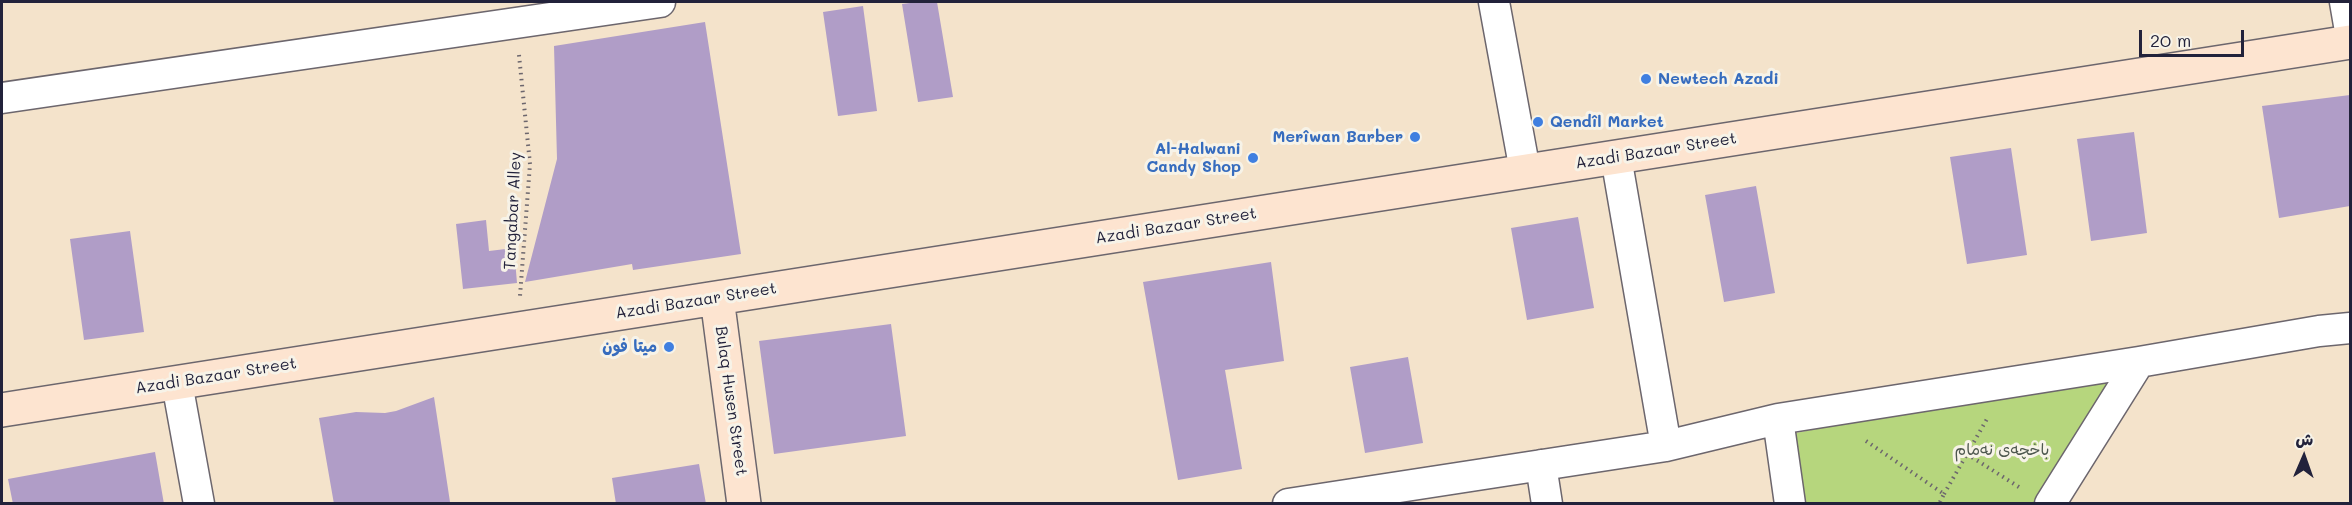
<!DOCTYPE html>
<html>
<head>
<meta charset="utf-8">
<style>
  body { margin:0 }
  #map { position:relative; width:2352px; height:505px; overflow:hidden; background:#f4e3cb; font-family:Mali,"Playpen Sans Arabic",sans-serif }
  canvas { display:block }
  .frame { position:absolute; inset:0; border:3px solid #22223b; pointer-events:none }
  .north { position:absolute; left:2274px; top:427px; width:60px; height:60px; -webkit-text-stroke:4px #f7f3e8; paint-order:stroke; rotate:2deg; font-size:16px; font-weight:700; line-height:24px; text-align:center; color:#22223b }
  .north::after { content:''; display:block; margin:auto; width:21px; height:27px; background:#22223b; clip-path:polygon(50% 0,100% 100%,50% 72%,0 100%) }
  .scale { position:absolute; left:2139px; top:30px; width:105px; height:27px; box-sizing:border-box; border:3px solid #22223b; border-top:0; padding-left:8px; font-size:18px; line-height:21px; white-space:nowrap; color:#22223b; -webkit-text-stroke:4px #f7f3e8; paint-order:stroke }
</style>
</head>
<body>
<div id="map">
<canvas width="2352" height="505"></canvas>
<div class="frame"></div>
<div class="north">ش</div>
<div class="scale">20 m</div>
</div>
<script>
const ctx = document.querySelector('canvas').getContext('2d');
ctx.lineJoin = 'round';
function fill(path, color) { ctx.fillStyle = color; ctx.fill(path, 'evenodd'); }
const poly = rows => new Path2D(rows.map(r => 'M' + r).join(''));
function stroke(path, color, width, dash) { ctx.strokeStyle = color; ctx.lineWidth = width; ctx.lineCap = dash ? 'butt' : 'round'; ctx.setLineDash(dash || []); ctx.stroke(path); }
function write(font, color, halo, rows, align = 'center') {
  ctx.font = font + ' Mali,"Playpen Sans Arabic",sans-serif'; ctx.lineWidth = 6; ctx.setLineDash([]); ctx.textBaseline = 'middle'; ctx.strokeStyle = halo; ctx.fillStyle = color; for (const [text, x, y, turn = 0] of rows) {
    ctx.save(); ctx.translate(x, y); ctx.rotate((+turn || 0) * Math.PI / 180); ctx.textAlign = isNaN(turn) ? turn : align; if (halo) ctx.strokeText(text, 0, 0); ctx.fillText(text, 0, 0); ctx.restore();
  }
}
fill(poly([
  [2115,379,2034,503,1804,503,1796,433,1934,406]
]), '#b6d67d');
fill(poly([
  [918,2,937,2,953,97,918,102,902,4],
  [863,6,877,111,838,116,823,12],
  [705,22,741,254,633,270,632,264,525,282,557,159,554,46],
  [2350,95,2350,206,2279,218,2262,106],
  [2134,132,2147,233,2091,241,2077,139],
  [2011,148,2027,255,1967,264,1950,157],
  [1756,186,1775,293,1724,302,1705,195],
  [1578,217,1594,308,1527,320,1511,228],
  [486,220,489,251,514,248,517,283,463,289,456,224],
  [130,231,144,332,84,340,70,239],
  [1271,262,1284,361,1225,370,1242,469,1178,480,1143,282],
  [891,324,906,436,774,454,759,341],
  [1408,357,1423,443,1365,453,1350,367],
  [434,397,450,502,334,504,319,418,356,412,385,413,396,411],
  [155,452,164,504,13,504,8,479],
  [699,464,706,504,616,504,612,478]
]), '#b09dc7');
const street = poly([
  [1494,2,1525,171],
  [2345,2,2350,31],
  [2,98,660,2],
  [1616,157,1666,446],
  [177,383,199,504],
  [1778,419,1790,504],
  [1541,465,1547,504],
  [1288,504,1666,446,1778,419,2139,362,2319,331,2350,328],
  [2050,504,2139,362]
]);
const secondary = poly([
  [717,298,744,504],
  [2,410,2350,42]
]);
stroke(street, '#6c666d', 33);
stroke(secondary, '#6c666d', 36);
stroke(poly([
  [519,55,530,164,520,296],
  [1866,441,1944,494,1939,504],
  [1967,454,2022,489],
  [1944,494,1987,419]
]), '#6c666d', 4, [1.5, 4.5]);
stroke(street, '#fff', 30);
stroke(secondary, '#fde4d0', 33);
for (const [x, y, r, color] of [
  [1646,79,6,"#3f7fe0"],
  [1538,122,6,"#3f7fe0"],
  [1415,137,6,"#3f7fe0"],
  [1253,158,6,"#3f7fe0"],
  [669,347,6,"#3f7fe0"]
]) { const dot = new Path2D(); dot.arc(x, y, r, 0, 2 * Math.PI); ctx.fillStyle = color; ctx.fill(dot); stroke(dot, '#f7f3e8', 2); }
write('bold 16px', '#366cbe', '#f7f3e8', [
  ["Newtech Azadi",1658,79,"left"],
  ["Qendîl Market",1550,122,"left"],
  ["Merîwan Barber",1403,137],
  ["Al-Halwani",1241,149],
  ["Candy Shop",1241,167],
  ["ميتا فون",657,347]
], 'right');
write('16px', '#22223b', '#f7f3e8', [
  ["Azadi Bazaar Street",1656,151,-9],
  ["Tangabar Alley",513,211,-87],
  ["Azadi Bazaar Street",1176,226,-9],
  ["Azadi Bazaar Street",696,301,-9],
  ["Azadi Bazaar Street",216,376,-9],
  ["Bulaq Husen Street",731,401,82]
]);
write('16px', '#4e584f', '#f7f3e8', [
  ["باخچەی نەمام",2002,450]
]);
</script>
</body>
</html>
